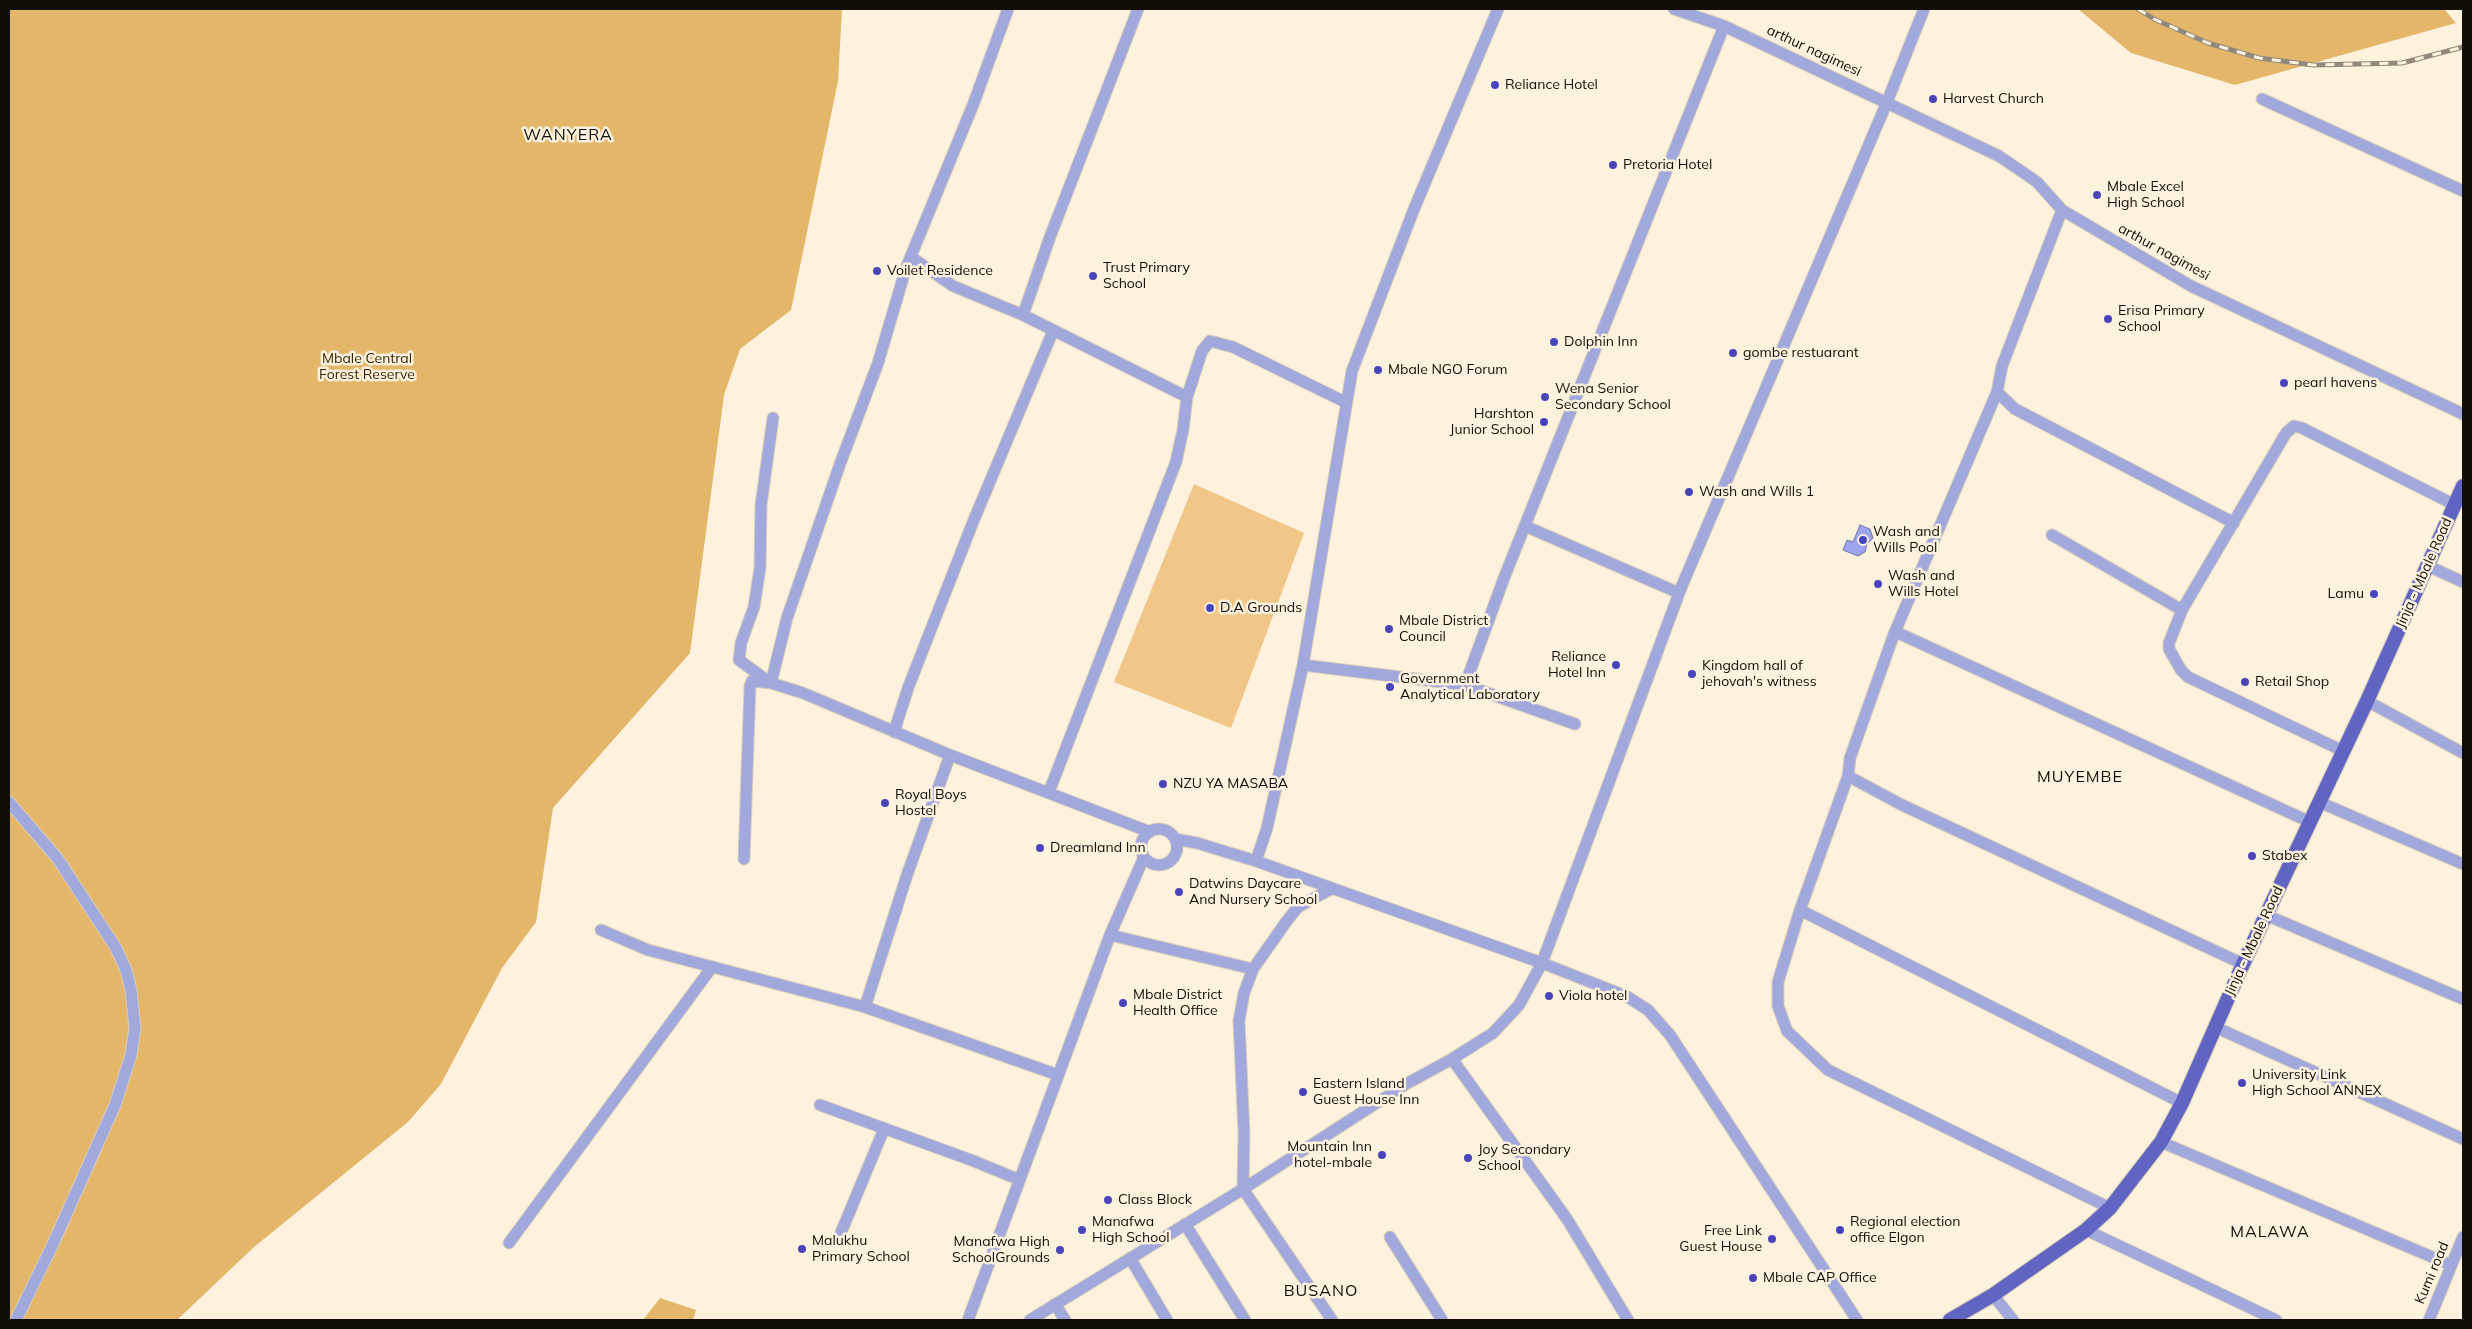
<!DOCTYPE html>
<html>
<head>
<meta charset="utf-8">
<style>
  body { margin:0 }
  #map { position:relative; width:2472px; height:1329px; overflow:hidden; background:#fef1de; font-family:Mulish,sans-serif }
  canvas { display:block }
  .frame { position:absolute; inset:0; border:10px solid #110d07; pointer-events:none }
</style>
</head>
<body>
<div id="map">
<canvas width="2472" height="1329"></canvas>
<div class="frame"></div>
</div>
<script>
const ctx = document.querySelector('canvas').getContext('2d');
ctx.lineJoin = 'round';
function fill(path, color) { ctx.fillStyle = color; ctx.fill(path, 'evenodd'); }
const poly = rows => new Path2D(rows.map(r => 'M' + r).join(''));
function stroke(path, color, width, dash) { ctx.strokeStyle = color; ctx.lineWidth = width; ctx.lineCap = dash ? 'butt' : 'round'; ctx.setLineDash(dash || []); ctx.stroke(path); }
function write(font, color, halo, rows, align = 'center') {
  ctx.font = font + ' Mulish,sans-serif'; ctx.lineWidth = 5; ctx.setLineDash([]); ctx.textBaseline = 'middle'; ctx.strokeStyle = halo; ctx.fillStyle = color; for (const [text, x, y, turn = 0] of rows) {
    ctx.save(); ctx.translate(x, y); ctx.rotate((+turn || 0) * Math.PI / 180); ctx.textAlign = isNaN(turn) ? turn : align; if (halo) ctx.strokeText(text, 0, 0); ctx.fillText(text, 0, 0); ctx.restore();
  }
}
fill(poly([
  [1194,484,1304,533,1231,728,1114,682]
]), '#f0c787');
fill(poly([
  [9,9,842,9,838,81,791,310,740,349,724,395,690,653,553,808,536,922,502,968,441,1084,408,1122,254,1247,177,1320,9,1320],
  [2078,9,2444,9,2456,23,2235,85,2131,53],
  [660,1298,696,1310,693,1320,643,1320]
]), '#e4b66a');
const water = poly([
  [1860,525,1870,529,1873,538,1867,544,1865,552,1858,556,1843,550,1847,540,1853,542,1860,525]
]);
fill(water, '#9ca4ee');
stroke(water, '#7277a9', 1);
const minor = poly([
  [1674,9,1724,26,1999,156,2037,182,2062,210,2191,286,2463,414],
  [2262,99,2463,191],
  [2062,210,2002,366,1997,392,2015,409,2234,523],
  [911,257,953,286,1023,315,1187,397,1202,351,1210,341,1233,347,1345,402],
  [1023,315,1050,237,1138,9],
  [1997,392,1894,634,1850,758,1848,776,1902,805,2243,964],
  [1525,526,1679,593],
  [2052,535,2182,610],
  [2426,565,2463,582],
  [1896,632,2310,822],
  [1303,665,1465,685,1575,724],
  [769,682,739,660,741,643,754,607,760,568,761,505,773,418],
  [771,683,787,618,840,464,878,363,906,268,973,105,1008,9],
  [1465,685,1504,578,1724,26],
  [2367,701,2463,753],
  [894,732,908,688,973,522,1053,331],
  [2343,751,2188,677,2181,670,2169,649,2169,643,2182,610,2286,433,2294,426,2302,428,2455,505],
  [1848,776,1800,910,1778,982,1778,1006,1787,1031,1828,1070,2110,1208],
  [1049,792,1176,462,1183,430,1187,397],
  [9,802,58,859,116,948,126,970,131,990,135,1028,131,1055,115,1105,53,1244,16,1320],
  [2319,802,2463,864],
  '1141 847a18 18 0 1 1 36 0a18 18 0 1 1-36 0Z',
  [1175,839,1197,843,1256,861,1542,963,1626,996,1648,1010,1670,1035,1857,1320],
  [744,859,750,686,752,681,771,683,803,693,950,755,1150,832],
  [1256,861,1267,828,1303,665,1352,371,1414,209,1498,9],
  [1331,889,1298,907,1286,922,1253,969,1244,993,1239,1021,1244,1133,1243,1189,1332,1320],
  [1800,910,2182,1103],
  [2266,915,2463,999],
  [601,930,648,950,865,1007,1058,1075],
  [1110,935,1253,969],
  [865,1007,907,875,950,755],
  [2215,1027,2463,1139],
  [1452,1059,1567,1219,1628,1320],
  [820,1105,971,1160,1020,1180],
  [2161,1142,2451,1265],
  [1185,1224,1245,1320],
  [2086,1230,2276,1320],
  [840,1235,884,1129],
  [1390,1237,1442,1320],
  [509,1243,712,967],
  [1130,1258,1167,1320],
  [1993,1295,2013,1320],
  [1055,1304,1065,1320],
  [968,1320,1110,935,1144,857],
  [1030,1320,1243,1189,1406,1084,1452,1059,1493,1033,1519,1005,1542,963,1681,588,1887,102,1924,9],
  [2429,1320,2463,1237]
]);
const major = poly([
  [1950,1320,1993,1295,2086,1230,2110,1208,2161,1142,2182,1103,2243,964,2367,701,2463,486]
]);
stroke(minor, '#d8cdbc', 13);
stroke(major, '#d8cdbc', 16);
stroke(minor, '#a1a8dc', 11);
stroke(major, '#6165c2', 14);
const rail = poly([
  [2138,9,2154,19,2208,43,2259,58,2313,65,2402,63,2463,47]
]);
stroke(rail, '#92897c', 5);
stroke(rail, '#fef1de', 3, [9]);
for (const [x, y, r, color] of [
  [1495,85,5,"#4944ba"],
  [1933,99,5,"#4944ba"],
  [1613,165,5,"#4944ba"],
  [2097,195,5,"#4944ba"],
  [877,271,5,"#4944ba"],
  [1093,276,5,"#4944ba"],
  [2108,319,5,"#4944ba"],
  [1554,342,5,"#4944ba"],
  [1733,353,5,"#4944ba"],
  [1378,370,5,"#4944ba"],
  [2284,383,5,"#4944ba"],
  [1545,397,5,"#4944ba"],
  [1544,422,5,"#4944ba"],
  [1689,492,5,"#4944ba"],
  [1863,540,5,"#4944ba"],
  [1878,584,5,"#4944ba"],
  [2374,594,5,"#4944ba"],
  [1210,608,5,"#4944ba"],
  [1389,629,5,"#4944ba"],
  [1616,665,5,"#4944ba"],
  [1692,674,5,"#4944ba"],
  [2245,682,5,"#4944ba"],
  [1390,687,5,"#4944ba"],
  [1163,784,5,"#4944ba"],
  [885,803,5,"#4944ba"],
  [1040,848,5,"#4944ba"],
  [2252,856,5,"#4944ba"],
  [1179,892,5,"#4944ba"],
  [1549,996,5,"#4944ba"],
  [1123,1003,5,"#4944ba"],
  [2242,1083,5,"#4944ba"],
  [1303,1092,5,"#4944ba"],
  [1382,1155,5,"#4944ba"],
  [1468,1158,5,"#4944ba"],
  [1108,1200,5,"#4944ba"],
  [1082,1230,5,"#4944ba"],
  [1840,1230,5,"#4944ba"],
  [1772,1239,5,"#4944ba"],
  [802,1249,5,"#4944ba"],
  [1060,1250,5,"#4944ba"],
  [1753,1278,5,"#4944ba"]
]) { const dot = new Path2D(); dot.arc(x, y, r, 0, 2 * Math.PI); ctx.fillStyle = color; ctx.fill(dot); stroke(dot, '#fef1de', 2); }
write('14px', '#110d07', '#fef1de', [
  ["arthur nagimesi",1814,51,25],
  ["arthur nagimesi",2164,252,29],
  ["Jinja - Mbale Road",2424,573,-66],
  ["Jinja - Mbale Road",2254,941,-65],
  ["Kumi road",2432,1273,-67]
]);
write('14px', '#110d07', '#fef1de', [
  ["Reliance Hotel",1505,85],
  ["Harvest Church",1943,99],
  ["Pretoria Hotel",1623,165],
  ["Mbale Excel",2107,187],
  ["High School",2107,203],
  ["Trust Primary",1103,268],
  ["School",1103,284],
  ["Voilet Residence",887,271],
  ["Erisa Primary",2118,311],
  ["School",2118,327],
  ["Dolphin Inn",1564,342],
  ["gombe restuarant",1743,353],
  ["Mbale NGO Forum",1388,370],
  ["pearl havens",2294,383],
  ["Wena Senior",1555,389],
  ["Secondary School",1555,405],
  ["Harshton",1534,414,"right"],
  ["Junior School",1534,430,"right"],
  ["Wash and Wills 1",1699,492],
  ["Wash and",1873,532],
  ["Wills Pool",1873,548],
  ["Wash and",1888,576],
  ["Wills Hotel",1888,592],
  ["Lamu",2364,594,"right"],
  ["D.A Grounds",1220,608],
  ["Mbale District",1399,621],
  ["Council",1399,637],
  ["Reliance",1606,657,"right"],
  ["Hotel Inn",1606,673,"right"],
  ["Kingdom hall of",1702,666],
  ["jehovah's witness",1702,682],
  ["Government",1400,679],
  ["Analytical Laboratory",1400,695],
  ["Retail Shop",2255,682],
  ["NZU YA MASABA",1173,784],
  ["Royal Boys",895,795],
  ["Hostel",895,811],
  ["Dreamland Inn",1050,848],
  ["Stabex",2262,856],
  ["Datwins Daycare",1189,884],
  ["And Nursery School",1189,900],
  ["Mbale District",1133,995],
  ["Health Office",1133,1011],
  ["Viola hotel",1559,996],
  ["University Link",2252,1075],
  ["High School ANNEX",2252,1091],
  ["Eastern Island",1313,1084],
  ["Guest House Inn",1313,1100],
  ["Mountain Inn",1372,1147,"right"],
  ["hotel-mbale",1372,1163,"right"],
  ["Joy Secondary",1478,1150],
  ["School",1478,1166],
  ["Class Block",1118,1200],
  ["Manafwa",1092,1222],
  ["High School",1092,1238],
  ["Regional election",1850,1222],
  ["office Elgon",1850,1238],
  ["Free Link",1762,1231,"right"],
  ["Guest House",1762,1247,"right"],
  ["Malukhu",812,1241],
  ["Primary School",812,1257],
  ["Manafwa High",1050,1242,"right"],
  ["SchoolGrounds",1050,1258,"right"],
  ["Mbale CAP Office",1763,1278]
], 'left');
write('14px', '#382503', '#fef1de', [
  ["Mbale Central",367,359],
  ["Forest Reserve",367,375]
]);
ctx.letterSpacing = '1px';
write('16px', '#110d07', '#fef1de', [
  ["WANYERA",568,135],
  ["MUYEMBE",2080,777],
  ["MALAWA",2270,1232],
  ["BUSANO",1321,1291]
]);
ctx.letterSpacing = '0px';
</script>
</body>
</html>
